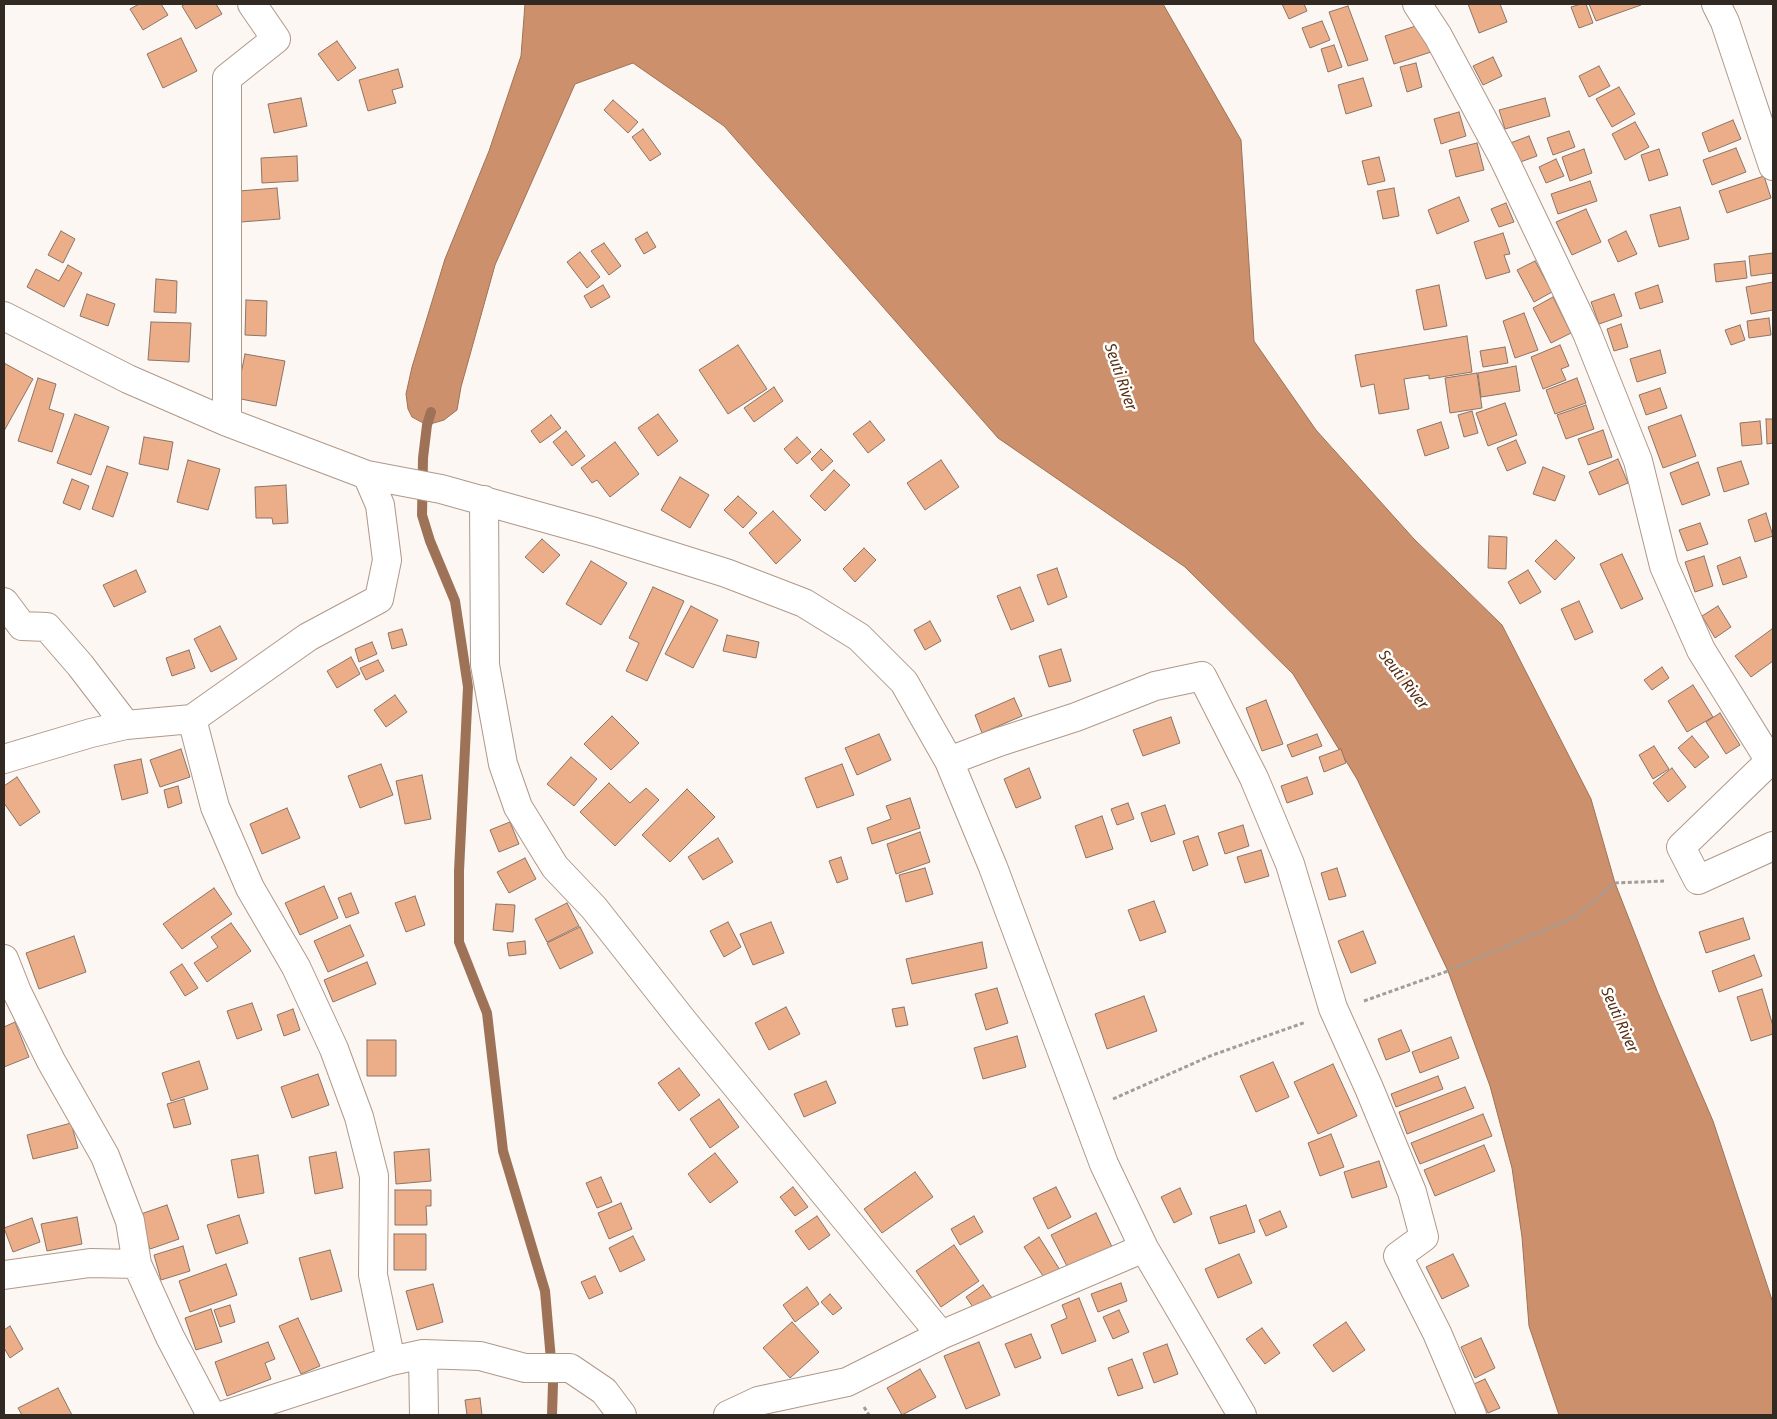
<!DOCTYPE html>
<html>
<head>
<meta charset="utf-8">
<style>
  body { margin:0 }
  #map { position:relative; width:1777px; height:1419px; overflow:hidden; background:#fcf7f3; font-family:"Fira Sans Condensed",sans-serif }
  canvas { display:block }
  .frame { position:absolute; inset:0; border:5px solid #322923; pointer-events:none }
</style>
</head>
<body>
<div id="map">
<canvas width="1777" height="1419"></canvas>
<div class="frame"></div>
</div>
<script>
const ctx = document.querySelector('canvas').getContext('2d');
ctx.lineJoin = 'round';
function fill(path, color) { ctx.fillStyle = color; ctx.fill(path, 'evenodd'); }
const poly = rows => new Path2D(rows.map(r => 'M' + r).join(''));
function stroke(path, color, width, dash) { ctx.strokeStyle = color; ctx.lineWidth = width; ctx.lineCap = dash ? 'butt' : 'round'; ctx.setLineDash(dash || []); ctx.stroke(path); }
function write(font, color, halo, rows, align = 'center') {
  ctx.font = font + ' "Fira Sans Condensed",sans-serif'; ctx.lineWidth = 5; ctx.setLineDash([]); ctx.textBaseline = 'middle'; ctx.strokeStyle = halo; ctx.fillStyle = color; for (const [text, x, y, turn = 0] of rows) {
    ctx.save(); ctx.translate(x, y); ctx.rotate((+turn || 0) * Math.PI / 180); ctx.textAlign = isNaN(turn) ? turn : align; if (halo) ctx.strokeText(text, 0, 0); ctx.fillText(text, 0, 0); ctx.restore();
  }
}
const water = poly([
  [525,4,1163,4,1241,140,1254,341,1316,430,1414,539,1502,625,1591,799,1615,883,1658,993,1713,1121,1773,1303,1773,1415,1559,1415,1529,1326,1522,1237,1512,1168,1490,1086,1448,971,1357,779,1293,674,1185,567,998,438,724,126,633,63,575,84,495,265,461,387,457,410,444,420,427,425,412,417,408,409,406,394,412,367,445,259,489,151,521,56,525,4]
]);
fill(water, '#cc916c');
stroke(water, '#9e7256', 1);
stroke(poly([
  [431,412,427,425,423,458,422,515,430,541,455,601,468,687,459,871,459,942,487,1013,503,1151,545,1291,553,1383,552,1415]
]), '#9e7256', 10);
const building = poly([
  [139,4,161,4,168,15,143,30,130,9,139,4],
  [185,4,216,4,222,14,196,29,182,6,185,4],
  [1282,4,1304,4,1307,11,1289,19,1282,4],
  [1468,4,1500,4,1507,22,1479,33,1468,4],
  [1581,4,1586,4,1593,23,1579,28,1571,7,1581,4],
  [1589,4,1641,4,1641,5,1596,21,1589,4],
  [1348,6,1368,60,1348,66,1329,12,1348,6],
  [1322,21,1330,40,1310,48,1302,28,1322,21],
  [1422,24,1431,52,1394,64,1385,36,1422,24],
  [181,38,197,71,163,88,147,54,181,38],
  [337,41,356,68,338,81,318,54,337,41],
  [1334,45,1342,67,1328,72,1321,49,1334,45],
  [1493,57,1502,76,1483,85,1473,66,1493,57],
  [1416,63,1422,87,1407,92,1400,67,1416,63],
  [1599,66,1610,86,1589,97,1579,76,1599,66],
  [398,69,403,87,392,90,396,103,368,111,359,80,398,69],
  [1363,78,1372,106,1346,114,1338,85,1363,78],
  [1619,87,1635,114,1612,127,1596,99,1619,87],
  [301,98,307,126,274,133,268,104,301,98],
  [1545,98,1550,116,1505,129,1499,110,1545,98],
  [613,100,638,122,628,133,604,110,613,100],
  [1459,112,1466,136,1441,144,1434,119,1459,112],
  [1733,120,1741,139,1709,152,1702,133,1733,120],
  [1635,122,1649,147,1625,160,1612,134,1635,122],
  [643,129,661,154,650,161,632,137,643,129],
  [1569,131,1575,147,1553,155,1547,138,1569,131],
  [1529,136,1537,156,1512,165,1505,145,1529,136],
  [1477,143,1484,170,1456,177,1449,150,1477,143],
  [1736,148,1746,172,1712,185,1703,160,1736,148],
  [1584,149,1592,173,1570,181,1562,157,1584,149],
  [1659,149,1668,175,1649,181,1641,155,1659,149],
  [297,156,298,181,262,183,261,158,297,156],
  [1379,157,1385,181,1368,185,1362,161,1379,157],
  [1556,159,1564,176,1546,183,1539,167,1556,159],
  [1764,176,1771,198,1727,213,1719,191,1764,176],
  [1590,181,1597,201,1558,214,1551,194,1590,181],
  [277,188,280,219,241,222,239,191,277,188],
  [1394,188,1399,216,1383,219,1377,191,1394,188],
  [1459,197,1469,221,1437,234,1428,210,1459,197],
  [1506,203,1514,222,1499,227,1491,209,1506,203],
  [1680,207,1689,239,1659,247,1650,215,1680,207],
  [1586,209,1601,242,1572,255,1556,222,1586,209],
  [61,231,75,239,63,263,48,255,61,231],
  [1626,231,1637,254,1618,262,1608,240,1626,231],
  [647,232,656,247,644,254,635,239,647,232],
  [1503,233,1510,254,1504,255,1510,272,1486,279,1474,242,1503,233],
  [604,243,621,266,609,275,591,251,604,243],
  [580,252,600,277,587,288,567,262,580,252],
  [1773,253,1773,273,1751,276,1749,256,1773,253],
  [1535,261,1552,292,1534,302,1517,270,1535,261],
  [1745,261,1747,278,1716,282,1714,264,1745,261],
  [68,265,82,273,64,307,27,287,36,269,59,281,68,265],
  [156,279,177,281,176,313,154,312,156,279],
  [1773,282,1773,310,1751,314,1746,287,1773,282],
  [603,285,610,297,591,308,584,296,603,285],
  [1439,285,1447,326,1424,330,1416,290,1439,285],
  [1658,285,1663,302,1640,309,1635,293,1658,285],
  [87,294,115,304,108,326,80,316,87,294],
  [1614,294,1622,316,1599,324,1591,302,1614,294],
  [1553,297,1571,333,1551,343,1533,308,1553,297],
  [246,300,267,301,266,336,245,335,246,300],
  [1524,313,1538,350,1515,358,1503,321,1524,313],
  [1769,318,1771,335,1749,338,1747,321,1769,318],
  [151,322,191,323,189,362,148,360,151,322],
  [1621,324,1628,347,1614,351,1607,329,1621,324],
  [1740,325,1745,340,1731,345,1725,330,1740,325],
  [1467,336,1472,372,1429,379,1429,375,1404,379,1409,409,1379,414,1374,384,1361,387,1355,355,1467,336],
  [738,345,767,389,728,414,699,370,738,345],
  [1560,345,1569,366,1561,369,1566,380,1543,389,1531,357,1560,345],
  [1505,347,1508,363,1483,367,1480,351,1505,347],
  [1660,350,1666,373,1637,382,1630,359,1660,350],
  [245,354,285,361,276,406,236,398,245,354],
  [4,363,33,379,4,431,4,363],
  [1516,366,1520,391,1481,397,1478,373,1516,366],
  [1477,373,1482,408,1450,413,1445,378,1477,373],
  [38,378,56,384,49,409,64,414,52,452,18,441,38,378],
  [1577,378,1586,403,1555,414,1546,390,1577,378],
  [774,387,783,401,754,422,744,408,774,387],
  [1660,388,1667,408,1646,415,1639,395,1660,388],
  [1505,403,1517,435,1488,446,1476,413,1505,403],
  [1586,405,1594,429,1566,439,1557,415,1586,405],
  [1472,411,1478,433,1464,437,1458,415,1472,411],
  [75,414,109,427,91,475,57,463,75,414],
  [658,414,678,441,658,456,638,428,658,414],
  [551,415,561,428,540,443,531,431,551,415],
  [1681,415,1696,456,1663,468,1648,427,1681,415],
  [1766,419,1773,419,1773,443,1767,444,1766,419],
  [870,421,885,440,868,453,853,434,870,421],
  [1760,421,1762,444,1742,446,1740,423,1760,421],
  [1441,422,1449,448,1425,456,1417,430,1441,422],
  [1603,430,1612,457,1588,465,1578,439,1603,430],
  [566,431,585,456,572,466,553,442,566,431],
  [144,437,173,442,168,470,139,464,144,437],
  [797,437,811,452,797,464,784,449,797,437],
  [1516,440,1526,463,1507,471,1497,448,1516,440],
  [615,442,639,474,610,497,597,480,592,483,581,468,615,442],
  [821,449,833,461,822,471,811,459,821,449],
  [1618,459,1628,483,1599,495,1589,472,1618,459],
  [188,460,220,469,208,510,177,502,188,460],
  [941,460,959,487,925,510,907,483,941,460],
  [1741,461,1749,484,1724,492,1717,468,1741,461],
  [1698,462,1710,495,1682,505,1670,473,1698,462],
  [107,466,128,473,113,517,92,509,107,466],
  [1543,467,1565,476,1555,501,1533,494,1543,467],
  [834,470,850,485,825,511,810,496,834,470],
  [680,477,709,495,690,528,661,510,680,477],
  [72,479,89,486,80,510,63,503,72,479],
  [286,485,288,523,273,524,272,518,256,518,255,487,286,485],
  [738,496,757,513,743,528,724,510,738,496],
  [773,511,801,540,776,564,749,533,773,511],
  [1766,513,1773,536,1755,542,1748,520,1766,513],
  [1700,523,1708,544,1687,551,1679,530,1700,523],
  [1489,536,1507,537,1506,569,1488,568,1489,536],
  [542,539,560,555,543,573,525,557,542,539],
  [1556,540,1575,558,1555,580,1535,561,1556,540],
  [864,548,876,560,855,582,843,569,864,548],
  [1622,554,1643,599,1621,609,1600,564,1622,554],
  [1704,556,1713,586,1695,592,1685,562,1704,556],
  [1740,557,1747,577,1723,585,1717,566,1740,557],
  [591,561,627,583,601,625,566,604,591,561],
  [1057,568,1067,597,1048,605,1037,575,1057,568],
  [136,570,146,592,114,607,103,585,136,570],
  [1528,570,1541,592,1520,604,1508,582,1528,570],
  [653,587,684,601,647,681,626,671,639,643,629,638,653,587],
  [1020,587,1034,621,1011,630,997,596,1020,587],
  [1579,601,1593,632,1575,640,1561,609,1579,601],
  [691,606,718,620,693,668,665,654,691,606],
  [1718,606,1731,627,1715,638,1702,616,1718,606],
  [930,621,941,641,925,650,914,630,930,621],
  [220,626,237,659,211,672,194,639,220,626],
  [402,629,407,645,392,649,388,633,402,629],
  [1772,629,1773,631,1773,661,1751,677,1735,656,1772,629],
  [727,635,759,642,756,658,723,651,727,635],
  [372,642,377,654,359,662,355,649,372,642],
  [1061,649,1071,681,1049,687,1039,656,1061,649],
  [189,650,195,668,172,676,166,658,189,650],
  [351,657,360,674,337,688,327,671,351,657],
  [378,660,384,671,366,680,360,668,378,660],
  [1662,667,1669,678,1652,690,1644,680,1662,667],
  [1693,685,1713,717,1687,732,1668,701,1693,685],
  [395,695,407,712,386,727,374,710,395,695],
  [1014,698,1022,716,982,733,975,715,1014,698],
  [1266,700,1283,744,1262,751,1246,708,1266,700],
  [1720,713,1740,745,1726,754,1706,722,1720,713],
  [612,716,639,743,611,770,584,744,612,716],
  [1171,717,1180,743,1143,756,1133,730,1171,717],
  [879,734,891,760,857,775,845,748,879,734],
  [1317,734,1322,746,1292,757,1287,745,1317,734],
  [1692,736,1709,757,1695,768,1678,748,1692,736],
  [1654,746,1669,769,1653,779,1639,755,1654,746],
  [181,749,190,777,160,787,150,760,181,749],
  [1341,749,1346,763,1324,772,1319,757,1341,749],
  [571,757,597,779,574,806,547,784,571,757],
  [141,759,148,793,122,800,114,765,141,759],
  [381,764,393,795,360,808,348,776,381,764],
  [842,764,854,795,817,808,805,778,842,764],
  [1029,768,1041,798,1016,808,1004,779,1029,768],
  [1672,768,1686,787,1668,802,1653,783,1672,768],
  [422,775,431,819,405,824,396,781,422,775],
  [17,777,40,812,20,826,4,803,4,786,17,777],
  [1307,777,1313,794,1287,803,1281,786,1307,777],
  [609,783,630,803,646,788,659,800,615,846,580,812,609,783],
  [178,786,182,803,168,808,164,790,178,786],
  [687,789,715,817,670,862,642,835,687,789],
  [910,798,920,828,872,844,867,828,891,819,886,806,910,798],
  [1128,803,1134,819,1117,825,1111,809,1128,803],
  [1165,805,1175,834,1151,842,1141,813,1165,805],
  [287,808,300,838,262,854,250,824,287,808],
  [1102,816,1113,849,1086,858,1075,826,1102,816],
  [510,822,519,844,499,852,490,830,510,822],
  [1243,825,1249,846,1225,854,1218,833,1243,825],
  [920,832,930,862,896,874,887,844,920,832],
  [1198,836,1208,865,1193,871,1183,841,1198,836],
  [718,838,733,862,703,880,688,857,718,838],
  [1261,850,1269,876,1245,883,1237,857,1261,850],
  [841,857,848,879,837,883,829,861,841,857],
  [525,858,536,879,509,893,497,872,525,858],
  [925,868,933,894,906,902,899,875,925,868],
  [1337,868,1346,896,1329,900,1321,873,1337,868],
  [324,886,338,918,300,935,285,903,324,886],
  [214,888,232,914,182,949,163,924,214,888],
  [351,893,359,913,346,918,338,898,351,893],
  [415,896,425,925,406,932,395,903,415,896],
  [1154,901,1166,932,1140,941,1128,910,1154,901],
  [567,903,579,926,547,942,535,919,567,903],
  [496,904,515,905,513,932,493,930,496,904],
  [1743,918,1750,939,1706,953,1699,932,1743,918],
  [728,922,741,947,724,957,710,931,728,922],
  [771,922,784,953,753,965,740,934,771,922],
  [231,923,251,951,207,982,194,963,218,947,211,937,231,923],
  [350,925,364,956,328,972,314,941,350,925],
  [580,927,593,953,560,969,547,943,580,927],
  [1363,931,1376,963,1351,973,1338,941,1363,931],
  [74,936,86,972,39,989,26,953,74,936],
  [525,941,526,954,509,956,507,943,525,941],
  [982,942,987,968,912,984,906,959,982,942],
  [1754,955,1762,976,1719,992,1712,971,1754,955],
  [367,962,376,984,333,1002,324,980,367,962],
  [182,964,198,988,185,996,170,972,182,964],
  [997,988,1008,1023,986,1030,975,994,997,988],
  [1762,989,1773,1026,1773,1034,1751,1041,1737,997,1762,989],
  [1144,996,1157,1031,1107,1049,1095,1014,1144,996],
  [252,1003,262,1030,237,1039,227,1011,252,1003],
  [786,1007,800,1034,769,1050,755,1023,786,1007],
  [904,1007,908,1025,896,1027,892,1009,904,1007],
  [293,1009,300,1030,284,1036,277,1015,293,1009],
  [15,1022,29,1057,4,1067,4,1027,15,1022],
  [1401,1030,1410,1051,1386,1060,1378,1039,1401,1030],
  [1017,1036,1026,1067,983,1079,974,1048,1017,1036],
  [1451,1037,1459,1058,1420,1073,1412,1052,1451,1037],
  [367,1040,396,1040,396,1076,367,1076,367,1040],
  [199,1061,208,1089,171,1101,162,1073,199,1061],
  [1273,1062,1289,1097,1256,1112,1240,1076,1273,1062],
  [1333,1064,1357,1116,1318,1134,1294,1082,1333,1064],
  [679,1068,700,1095,679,1111,658,1083,679,1068],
  [318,1074,329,1105,292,1118,281,1087,318,1074],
  [1438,1076,1443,1089,1396,1107,1391,1094,1438,1076],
  [826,1081,836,1103,804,1117,794,1094,826,1081],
  [1465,1087,1474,1108,1407,1134,1399,1112,1465,1087],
  [184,1099,191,1124,174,1128,167,1104,184,1099],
  [719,1099,739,1127,710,1148,690,1119,719,1099],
  [1483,1114,1492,1136,1420,1164,1411,1143,1483,1114],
  [71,1123,78,1148,33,1159,27,1135,71,1123],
  [1331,1134,1344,1167,1320,1176,1308,1143,1331,1134],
  [1484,1145,1495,1171,1435,1196,1424,1170,1484,1145],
  [429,1149,431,1181,396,1184,394,1152,429,1149],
  [336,1152,343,1188,315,1194,309,1157,336,1152],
  [715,1153,738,1182,710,1203,688,1174,715,1153],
  [258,1155,264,1193,238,1198,231,1160,258,1155],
  [1379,1161,1387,1187,1352,1198,1344,1172,1379,1161],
  [915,1172,933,1197,882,1233,864,1209,915,1172],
  [601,1177,612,1202,597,1208,586,1183,601,1177],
  [793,1187,808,1207,795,1216,780,1197,793,1187],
  [1056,1187,1071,1217,1048,1229,1033,1198,1056,1187],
  [1180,1188,1192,1214,1174,1223,1161,1197,1180,1188],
  [395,1190,431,1190,431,1206,426,1206,427,1225,395,1225,395,1190],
  [621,1203,632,1229,609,1239,598,1213,621,1203],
  [167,1205,179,1239,150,1249,138,1215,167,1205],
  [1246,1205,1255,1232,1219,1244,1210,1217,1246,1205],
  [1280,1211,1287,1227,1266,1236,1259,1220,1280,1211],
  [1096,1213,1113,1249,1069,1270,1051,1235,1096,1213],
  [239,1215,248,1243,216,1254,207,1225,239,1215],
  [817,1216,830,1235,809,1250,795,1231,817,1216],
  [974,1216,983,1232,960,1245,951,1229,974,1216],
  [77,1217,82,1244,47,1251,41,1224,77,1217],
  [32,1218,40,1242,13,1252,4,1228,32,1218],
  [394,1234,426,1234,426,1270,394,1270,394,1234],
  [633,1236,645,1260,620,1272,609,1248,633,1236],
  [1039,1237,1060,1270,1045,1279,1024,1247,1039,1237],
  [954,1245,979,1281,941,1307,916,1271,954,1245],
  [183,1246,190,1271,161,1280,154,1255,183,1246],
  [330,1250,342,1291,311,1300,299,1258,330,1250],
  [1239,1254,1252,1283,1218,1298,1205,1269,1239,1254],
  [1453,1254,1469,1286,1442,1299,1426,1267,1453,1254],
  [226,1264,237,1295,190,1312,179,1281,226,1264],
  [595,1276,603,1293,589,1299,581,1282,595,1276],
  [1121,1283,1127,1301,1098,1312,1091,1294,1121,1283],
  [433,1284,443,1322,417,1330,406,1291,433,1284],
  [983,1285,992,1298,975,1310,966,1297,983,1285],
  [807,1287,819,1304,795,1322,783,1305,807,1287],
  [830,1294,842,1308,833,1315,821,1302,830,1294],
  [1079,1298,1096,1341,1062,1354,1051,1325,1067,1318,1062,1305,1079,1298],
  [230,1305,235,1322,220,1327,214,1310,230,1305],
  [211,1309,222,1342,196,1350,185,1318,211,1309],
  [1119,1310,1129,1332,1113,1339,1103,1317,1119,1310],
  [298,1318,320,1366,301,1374,279,1326,298,1318],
  [792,1322,819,1352,790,1378,763,1348,792,1322],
  [1346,1322,1365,1350,1333,1372,1313,1345,1346,1322],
  [10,1326,23,1349,10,1358,4,1348,4,1330,10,1326],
  [1262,1328,1280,1353,1265,1364,1246,1339,1262,1328],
  [1031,1334,1041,1358,1015,1368,1005,1344,1031,1334],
  [1481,1338,1495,1368,1475,1378,1461,1347,1481,1338],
  [268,1342,275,1359,265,1363,271,1379,227,1396,215,1362,268,1342],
  [979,1342,1000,1395,966,1409,944,1356,979,1342],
  [1167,1344,1178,1374,1154,1383,1143,1353,1167,1344],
  [1132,1359,1143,1388,1118,1396,1108,1368,1132,1359],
  [920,1369,936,1397,902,1415,887,1388,920,1369],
  [1485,1379,1500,1408,1488,1413,1474,1384,1485,1379],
  [58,1388,72,1415,22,1415,18,1408,58,1388],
  [480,1398,482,1415,467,1415,465,1400,480,1398]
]);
fill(building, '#ebae89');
stroke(building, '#8c7466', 1);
const minor = poly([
  [1417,4,1438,36,1504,159,1587,333,1638,461,1664,566,1701,650,1770,761],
  [1716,4,1725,22,1773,166],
  [4,316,128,379,227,422,367,475,441,489,595,532,726,573,804,603,859,637,904,682,949,761,993,867,1104,1164,1144,1248,1242,1415],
  [227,422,227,78,276,39,252,4],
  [484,500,485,665,503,764,518,807,555,867,594,908,683,1021,941,1335],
  [4,602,22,626,47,627,80,665,126,725],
  [192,719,215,807,250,888,296,967,334,1049,359,1117,374,1176,373,1275,391,1361],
  [1773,758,1681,847,1698,880,1773,846],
  [4,759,91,733,126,725,192,719,308,637,379,599,387,560,380,505,367,475],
  [949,761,999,742,1076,717,1155,686,1202,676,1254,778,1290,864,1333,1008,1369,1088,1412,1192,1424,1237,1398,1256,1437,1333,1472,1415],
  [4,959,17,992,51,1061,105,1156,130,1221,137,1264,90,1263,4,1275],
  [137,1264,170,1337,211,1415],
  [423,1354,424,1415],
  [224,1415,391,1361,423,1354,480,1356,525,1368,570,1368,604,1391,622,1415],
  [728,1415,758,1401,847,1382,941,1335,1144,1248]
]);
stroke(minor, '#b09889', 30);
stroke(poly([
  [1364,1001,1448,971,1575,917,1615,883,1664,881],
  [1113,1099,1210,1056,1306,1022],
  [864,1407,869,1415]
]), '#a39c97', 3, [4, 2.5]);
stroke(minor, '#fff', 28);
write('italic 16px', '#572f13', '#fff', [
  ["Seuti River",1120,377,71],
  ["Seuti River",1403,680,52],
  ["Seuti River",1619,1020,66]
]);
</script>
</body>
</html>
